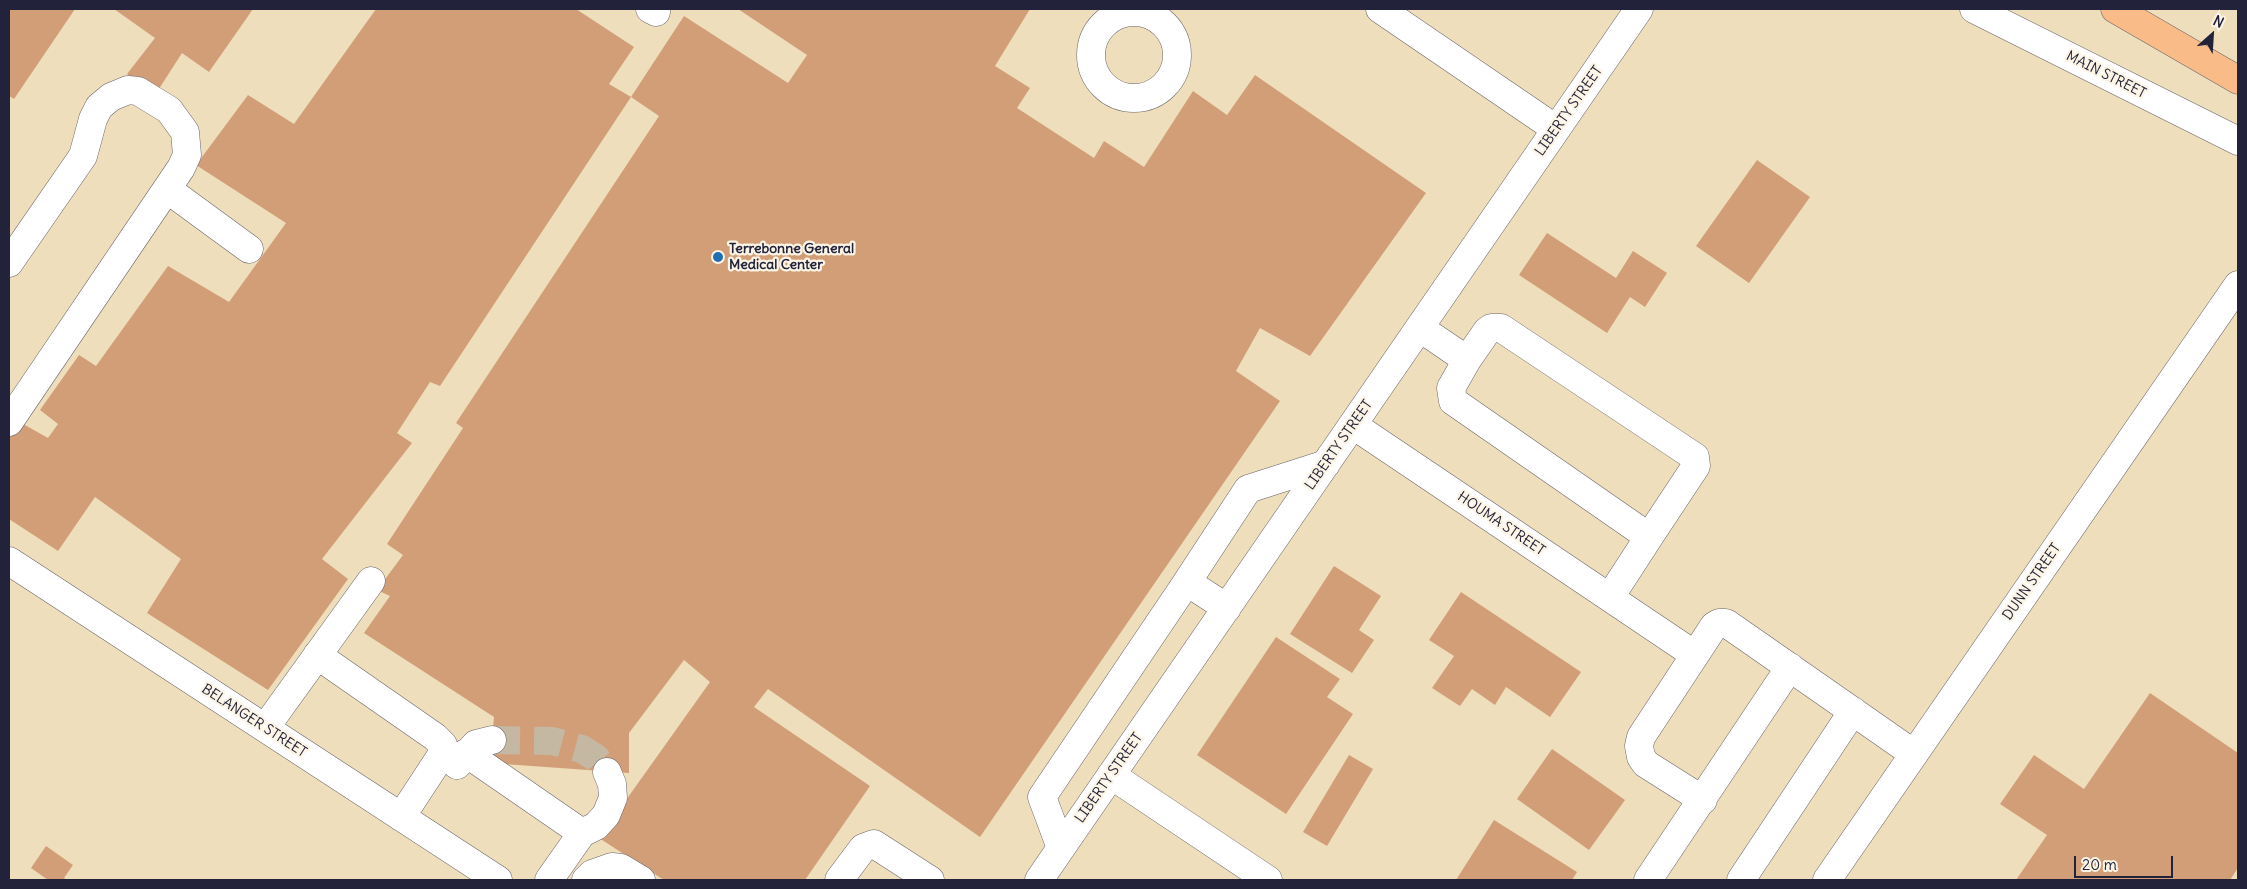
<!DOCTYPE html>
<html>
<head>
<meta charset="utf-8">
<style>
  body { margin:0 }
  #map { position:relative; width:2247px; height:889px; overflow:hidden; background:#eedebc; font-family:Delius,sans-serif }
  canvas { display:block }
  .frame { position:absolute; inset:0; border:10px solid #22223b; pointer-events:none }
  .north { position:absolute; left:2187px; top:10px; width:50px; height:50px; -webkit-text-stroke:4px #fcf5e5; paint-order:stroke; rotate:26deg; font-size:14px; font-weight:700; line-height:20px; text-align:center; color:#22223b }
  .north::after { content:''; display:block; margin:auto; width:18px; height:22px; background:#22223b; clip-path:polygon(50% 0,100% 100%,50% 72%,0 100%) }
  .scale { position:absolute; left:2074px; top:856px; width:99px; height:22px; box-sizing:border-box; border:2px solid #22223b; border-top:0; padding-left:6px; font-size:15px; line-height:18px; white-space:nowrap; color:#22223b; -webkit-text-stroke:4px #fcf5e5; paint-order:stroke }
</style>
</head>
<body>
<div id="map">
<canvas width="2247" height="889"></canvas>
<div class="frame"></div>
<div class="north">N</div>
<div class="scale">20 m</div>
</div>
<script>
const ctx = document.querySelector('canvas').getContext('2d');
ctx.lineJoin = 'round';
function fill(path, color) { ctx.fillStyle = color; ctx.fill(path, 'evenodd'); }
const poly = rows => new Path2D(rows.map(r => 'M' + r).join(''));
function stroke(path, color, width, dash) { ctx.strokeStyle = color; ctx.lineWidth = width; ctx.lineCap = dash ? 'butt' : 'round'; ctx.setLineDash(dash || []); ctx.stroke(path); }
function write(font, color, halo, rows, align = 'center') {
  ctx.font = font + ' Delius,sans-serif'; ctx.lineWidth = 4.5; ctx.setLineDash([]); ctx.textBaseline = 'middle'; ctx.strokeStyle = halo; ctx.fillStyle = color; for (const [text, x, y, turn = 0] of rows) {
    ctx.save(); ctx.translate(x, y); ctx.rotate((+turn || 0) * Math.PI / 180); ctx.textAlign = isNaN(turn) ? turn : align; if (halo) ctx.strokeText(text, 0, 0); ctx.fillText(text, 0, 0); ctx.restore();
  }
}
fill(poly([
  [9,9,75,9,14,99,9,96],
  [114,9,253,9,209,72,182,53,155,95,127,74,155,38],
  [376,9,576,9,634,47,609,84,631,97,440,386,430,382,397,433,412,443,322,559,348,579,268,690,147,613,181,559,95,497,58,551,9,519,9,430,16,420,48,438,58,424,40,410,79,355,96,366,168,266,229,302,286,223,196,165,248,95,294,124],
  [738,9,1030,9,995,66,1030,88,1017,108,1094,158,1104,141,1144,167,1193,91,1227,115,1255,75,1426,193,1310,356,1260,328,1236,371,1280,401,980,837,768,689,754,707,870,786,805,880,664,880,599,838,710,682,684,660,629,733,629,773,490,763,494,717,364,633,390,596,377,590,403,555,387,544,463,428,456,423,659,116,631,97,684,16,788,83,807,55],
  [1757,160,1810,197,1749,283,1696,246],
  [1547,233,1616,278,1633,251,1667,273,1645,307,1630,297,1607,333,1519,275],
  [1334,566,1381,596,1359,630,1374,640,1352,673,1290,634],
  [1461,592,1581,672,1550,717,1506,687,1495,705,1472,689,1460,706,1432,688,1454,656,1429,640],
  [1276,637,1340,679,1327,697,1353,714,1286,814,1197,755],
  [2150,693,2238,753,2238,868,2230,880,2016,880,2047,835,2000,804,2034,755,2084,789],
  [1552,749,1625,800,1589,850,1517,799],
  [1349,755,1373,769,1327,846,1303,832],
  [1494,820,1577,872,1572,880,1456,880],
  [46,846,73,865,64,878,67,880,48,880,31,868]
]), '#d29e77');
stroke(poly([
  [492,740,552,741,582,749,596,758,607,772]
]), '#c5b8a2', 28, [28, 14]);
const minor = poly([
  [650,9,656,12],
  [1380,9,1556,129],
  [1974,9,2238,141],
  '1091 55a43 43 0 1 1 86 0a43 43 0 1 1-86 0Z',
  [167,189,249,249],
  [9,263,83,156,93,119,99,107,111,97,128,90,138,91,169,110,185,132,187,155,181,168,9,422],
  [1420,328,1467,360,1451,388,1453,401,1649,537,1696,466,1695,457,1501,328,1491,328,1487,331,1467,360],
  [1353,425,1695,655,1641,737,1639,746,1641,757,1646,764,1703,800],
  [9,561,498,880],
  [1187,582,1248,489,1326,464],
  [1610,597,1649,537],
  [317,655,435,737,443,745,441,756,401,817],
  [1695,655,1714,626,1719,623,1726,623,1914,754],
  [265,728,371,581],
  [466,753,582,833],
  [457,765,476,744,492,740],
  [1111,775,1268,880],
  [1061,848,1042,797,1187,582,1227,608],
  [549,880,582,833,596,826,606,815,613,798,612,784,607,772],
  [586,880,592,874,612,867,621,868,641,880],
  [839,880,863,848,874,844,930,880],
  [1039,880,1639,9],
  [1648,880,1790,667],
  [1741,880,1853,711],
  [1827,880,2238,285]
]);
const major = poly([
  [2115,9,2238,80]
]);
stroke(minor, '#696468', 29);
stroke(major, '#696468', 29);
stroke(minor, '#fff', 28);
stroke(major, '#f9bc89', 28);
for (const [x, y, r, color] of [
  [718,257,6,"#1f6fb2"]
]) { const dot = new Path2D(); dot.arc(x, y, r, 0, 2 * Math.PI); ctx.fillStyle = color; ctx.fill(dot); stroke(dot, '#fcf5e5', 2); }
write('14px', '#22223b', '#fcf5e5', [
  ["MAIN STREET",2106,75,27],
  ["LIBERTY STREET",1569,111,-55],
  ["LIBERTY STREET",1339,445,-55],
  ["HOUMA STREET",1501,524,34],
  ["DUNN STREET",2032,582,-55],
  ["BELANGER STREET",254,721,33],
  ["LIBERTY STREET",1109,778,-55]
]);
write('bold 14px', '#22223b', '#fcf5e5', [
  ["Terrebonne General",729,249],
  ["Medical Center",729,265]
], 'left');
</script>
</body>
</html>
